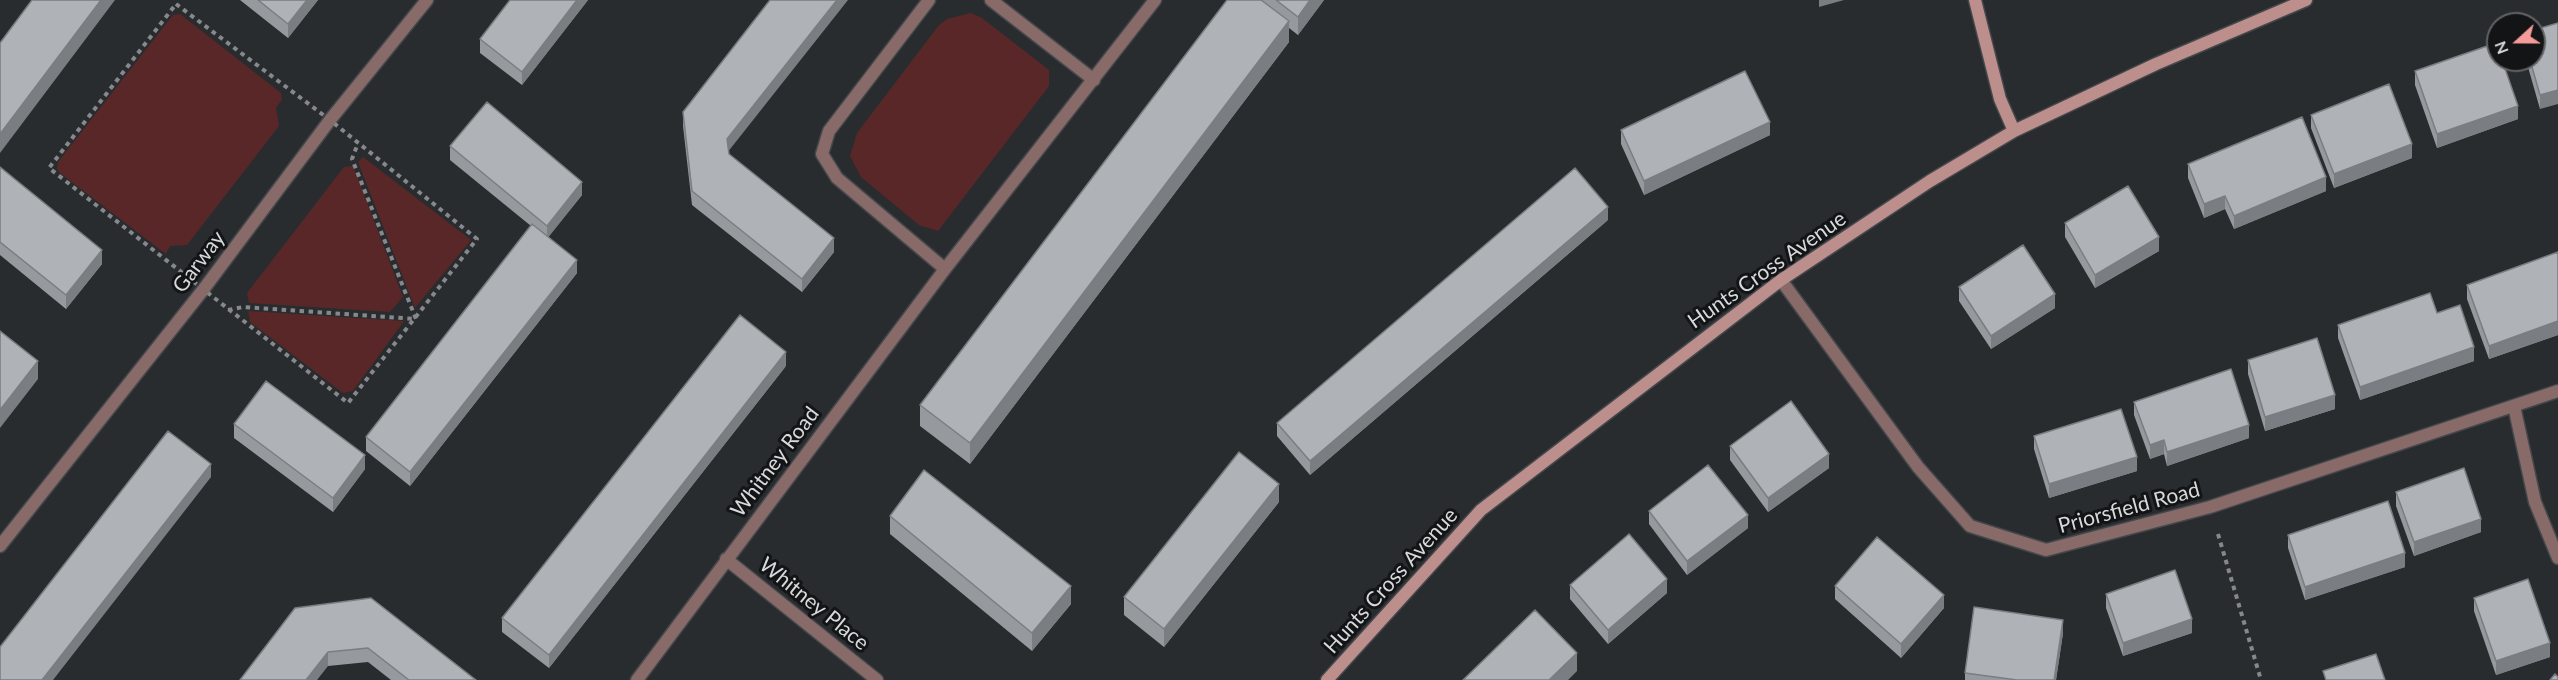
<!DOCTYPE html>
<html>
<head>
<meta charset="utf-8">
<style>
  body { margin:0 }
  #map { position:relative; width:2558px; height:680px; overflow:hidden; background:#292c2f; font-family:Lato,sans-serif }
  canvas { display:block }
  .north { position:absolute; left:2486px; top:12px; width:60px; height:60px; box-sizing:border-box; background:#131416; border:2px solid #616365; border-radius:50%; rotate:249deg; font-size:16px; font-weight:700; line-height:24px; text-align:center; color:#d7d9db }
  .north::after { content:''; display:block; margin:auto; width:21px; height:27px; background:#f59b99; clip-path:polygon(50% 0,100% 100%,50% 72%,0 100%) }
</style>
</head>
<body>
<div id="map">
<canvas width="2558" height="680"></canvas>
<div class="north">N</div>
</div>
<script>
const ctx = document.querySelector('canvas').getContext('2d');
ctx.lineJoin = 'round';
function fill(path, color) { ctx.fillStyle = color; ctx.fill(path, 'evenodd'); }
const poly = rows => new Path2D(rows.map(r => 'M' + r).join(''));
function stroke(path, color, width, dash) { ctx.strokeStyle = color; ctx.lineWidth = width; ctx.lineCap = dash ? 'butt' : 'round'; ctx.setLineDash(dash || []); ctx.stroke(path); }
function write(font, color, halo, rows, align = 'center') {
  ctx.font = font + ' Lato,sans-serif'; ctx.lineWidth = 6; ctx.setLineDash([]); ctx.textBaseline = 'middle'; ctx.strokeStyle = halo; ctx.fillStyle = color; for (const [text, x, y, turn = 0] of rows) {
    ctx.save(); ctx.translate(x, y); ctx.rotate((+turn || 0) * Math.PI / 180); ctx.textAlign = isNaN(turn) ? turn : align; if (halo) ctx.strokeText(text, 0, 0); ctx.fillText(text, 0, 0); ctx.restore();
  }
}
fill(poly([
  [971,13,982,18,1049,70,1049,86,938,231,919,225,861,177,850,156,857,133,939,25,947,19],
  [180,14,281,93,282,100,276,107,279,126,187,245,170,246,166,254,60,173,57,169,58,162,173,15],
  [363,157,471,240,415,308,358,162],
  [353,166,403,297,390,312,249,303,247,293,344,167],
  [248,311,404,321,353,391,343,393,250,322]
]), '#592727');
const street = poly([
  [929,0,829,131,822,154,837,178,945,269],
  [991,0,1094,80],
  [1781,280,1918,467,1970,526,2046,550,2210,507,2558,391],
  [2514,406,2535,502,2558,558],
  [0,546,203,290,330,120,427,0],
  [726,559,877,680],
  [637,680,945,269,1155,0]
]);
const secondary = poly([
  [1975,0,2000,99,2014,131],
  [1327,680,1481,510,1781,280,1930,181,2014,131,2156,64,2306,0]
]);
stroke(street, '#45484b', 15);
stroke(secondary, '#45484b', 15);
stroke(poly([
  [176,4,330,120,477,239,348,403,49,168,176,4],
  [228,310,243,307,416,319,352,159,358,143],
  [2218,534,2261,680]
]), '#86888b', 4, [4.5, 4.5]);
stroke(street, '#886b69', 12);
stroke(secondary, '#bc8e8c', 12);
fill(poly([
  [240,0,318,0,288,38],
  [510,0,588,0,522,85,480,53,480,39],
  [1227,0,1324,0,1298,35,1289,28,1289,42,970,464,920,426,920,405],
  [2558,23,2540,109,2526,60,2534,60],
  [2415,71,2518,119,2437,148,2415,85],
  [683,112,728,151,729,154,834,252,802,292,692,205,683,126],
  [2311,115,2412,158,2334,188,2311,128],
  [1621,130,1770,135,1644,195,1621,144],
  [450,146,582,195,548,237,577,273,410,486,366,451,366,437,531,226,450,160],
  [2188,164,2326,191,2234,229,2225,209,2204,218,2188,178],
  [0,167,102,264,66,309,0,255],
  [1608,220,1310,475,1277,436,1277,423],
  [2065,223,2159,251,2095,288,2065,237],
  [2558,252,2558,335,2489,359,2467,299,2467,285],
  [1959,287,2055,308,1991,349,1959,301],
  [2437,313,2474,361,2360,400,2338,338,2338,325],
  [2248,360,2335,409,2265,431,2248,374],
  [786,366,549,668,502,632,502,618],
  [2134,402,2249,438,2167,466,2164,454,2150,459,2134,415],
  [234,424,365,469,333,512,234,438],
  [2034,436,2137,471,2049,498,2034,449],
  [1730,446,1829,468,1768,512,1730,460],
  [2396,492,2481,532,2414,556,2396,506],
  [1279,502,1164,647,1124,615,1124,597],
  [1649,511,1748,528,1687,575,1649,524],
  [890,516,1071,604,1032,651,890,534],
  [2288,535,2405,567,2305,600,2288,548],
  [1570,585,1667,593,1608,644,1570,599],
  [1835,586,1944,608,1901,658,1835,599],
  [2106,594,2192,633,2123,656,2106,608],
  [2474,598,2550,657,2496,675,2474,611],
  [295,608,476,680,391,680,368,662,328,666],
  [2063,633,2056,680,1965,680,1965,673]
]), '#969a9e');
fill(poly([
  [101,0,115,0,0,153,0,134],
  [307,0,318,0,288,38,288,24],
  [577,0,588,0,522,85,522,72],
  [837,0,848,0,727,153,727,139],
  [1310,0,1324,0,1298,35,1298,17],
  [1819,0,1844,0,1819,7],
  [1289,21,1289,42,970,464,970,443],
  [2558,90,2558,104,2540,109,2540,95],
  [2518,106,2518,119,2437,148,2437,134],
  [1770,122,1770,135,1644,195,1644,181],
  [2412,144,2412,158,2334,188,2334,174],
  [2326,177,2326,191,2234,229,2234,216],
  [582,182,582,195,547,239,547,226],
  [2225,196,2225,209,2204,218,2204,204],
  [1608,207,1608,220,1310,475,1310,461],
  [2159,237,2159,251,2095,288,2095,275],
  [834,238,834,252,802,292,802,279],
  [102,250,102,264,66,309,66,295],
  [577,260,577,273,410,486,410,472],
  [2055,294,2055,308,1991,349,1991,336],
  [2558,321,2558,335,2489,359,2489,346],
  [2474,347,2474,361,2360,400,2360,387],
  [786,352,786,366,549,668,549,655],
  [38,361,38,379,0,428,0,410],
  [2335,395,2335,409,2265,431,2265,417],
  [2249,425,2249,438,2167,466,2167,452],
  [2164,440,2164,454,2150,459,2150,445],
  [1829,454,1829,468,1768,512,1768,498],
  [365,455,365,469,333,512,333,498],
  [2137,457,2137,471,2049,498,2049,484],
  [211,464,211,477,53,680,42,680],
  [1279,484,1279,502,1164,647,1164,629],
  [1748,515,1748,528,1687,575,1687,561],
  [2481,519,2481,532,2414,556,2414,542],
  [2405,553,2405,567,2305,600,2305,587],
  [1667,579,1667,593,1608,644,1608,630],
  [1071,586,1071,604,1032,651,1032,633],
  [1944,595,1944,608,1901,658,1901,644],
  [2192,619,2192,633,2123,656,2123,643],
  [2063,620,2063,633,2056,680,2054,680],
  [2550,643,2550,657,2496,675,2496,661],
  [328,652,328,666,317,680,306,680],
  [1577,653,1577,671,1568,680,1549,680]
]), '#7a7d81');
const building = poly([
  [32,0,101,0,0,134,0,43,32,0],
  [258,0,307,0,288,24,258,0],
  [510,0,577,0,522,72,480,39,510,0],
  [770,0,837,0,727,139,729,154,834,238,802,279,692,191,683,112,770,0],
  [1227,0,1261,0,1289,21,970,443,920,405,1227,0],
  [1276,0,1310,0,1298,17,1276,0],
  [2558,23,2558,90,2540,95,2530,60,2534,60,2534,30,2558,23],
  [2496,43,2498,48,2498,60,2502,60,2518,106,2437,134,2415,71,2496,43],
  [1745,71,1770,122,1644,181,1621,130,1745,71],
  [2389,84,2412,144,2334,174,2311,115,2389,84],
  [487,102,582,182,547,226,450,146,487,102],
  [2302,117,2326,177,2234,216,2225,196,2204,204,2188,164,2302,117],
  [0,167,102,250,66,295,0,242,0,167],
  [1575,168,1608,207,1310,461,1277,423,1575,168],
  [2128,186,2159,237,2095,275,2065,223,2128,186],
  [532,224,577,260,410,472,366,437,532,224],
  [2023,245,2055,294,1991,336,1959,287,2023,245],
  [2558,252,2558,321,2489,346,2467,285,2558,252],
  [2430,293,2437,313,2460,305,2474,347,2360,387,2338,325,2430,293],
  [740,315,786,352,549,655,502,618,740,315],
  [0,331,38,361,0,410,0,331],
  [2317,338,2335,395,2265,417,2248,360,2317,338],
  [2231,369,2249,425,2167,452,2164,440,2150,445,2134,402,2231,369],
  [266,381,365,455,333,498,234,424,266,381],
  [1791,401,1829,454,1768,498,1730,446,1791,401],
  [2121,409,2137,457,2049,484,2034,436,2121,409],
  [168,431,211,464,42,680,0,680,0,647,168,431],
  [1239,452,1279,484,1164,629,1124,597,1239,452],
  [1708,465,1748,515,1687,561,1649,511,1708,465],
  [2464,468,2481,519,2414,542,2396,492,2464,468],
  [924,470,1071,586,1032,633,890,516,924,470],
  [2388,501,2405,553,2305,587,2288,535,2388,501],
  [1629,534,1667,579,1608,630,1570,585,1629,534],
  [1877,537,1944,595,1901,644,1835,586,1877,537],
  [2175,570,2192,619,2123,643,2106,594,2175,570],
  [2528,579,2550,643,2496,661,2474,598,2528,579],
  [371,598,476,680,409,680,368,648,328,652,306,680,240,680,295,608,371,598],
  [1974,607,2063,620,2054,680,2017,680,1965,673,1974,607],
  [1535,610,1577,653,1549,680,1463,680,1535,610],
  [2376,654,2385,680,2326,680,2323,671,2376,654],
  [2555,674,2558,677,2558,680,2550,680,2555,674]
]);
fill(building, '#afb3b8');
stroke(building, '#7a7d81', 1.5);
write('21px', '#d7d9db', '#131416', [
  ["Garway",199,262,-53],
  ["Hunts Cross Avenue",1767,270,-35],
  ["Whitney Road",775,462,-53],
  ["Priorsfield Road",2129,508,-15],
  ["Hunts Cross Avenue",1391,581,-48],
  ["Whitney Place",814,604,39]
]);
</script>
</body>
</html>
